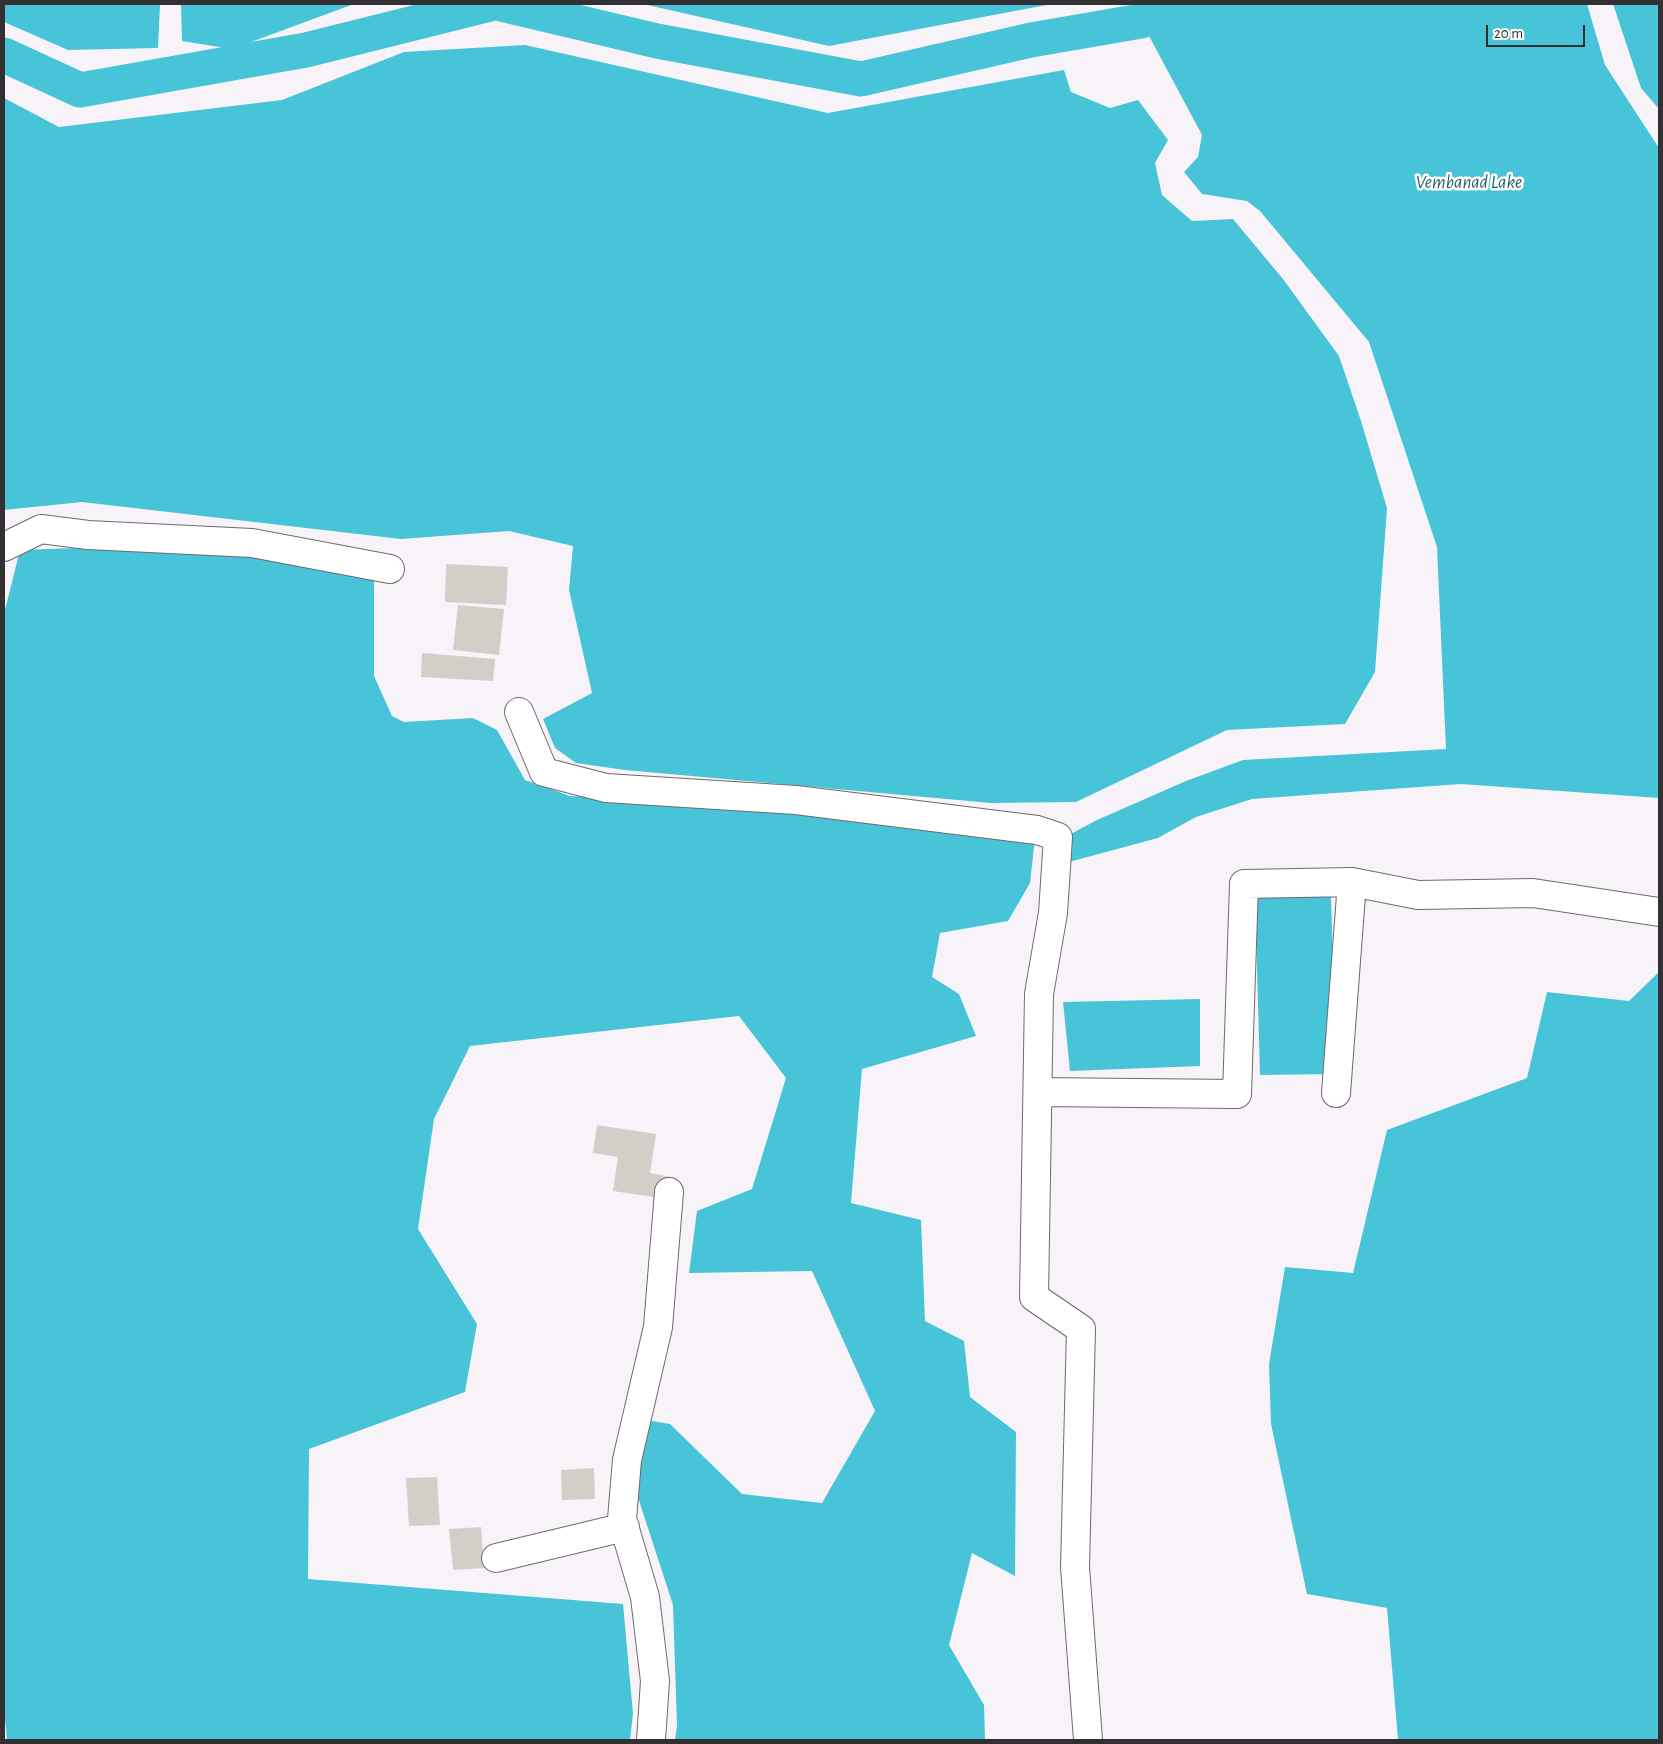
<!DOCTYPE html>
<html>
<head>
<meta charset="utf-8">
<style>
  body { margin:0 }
  #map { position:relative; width:1663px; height:1744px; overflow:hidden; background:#f8f3f9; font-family:"Alegreya Sans",sans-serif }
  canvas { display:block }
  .frame { position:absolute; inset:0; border:5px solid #323033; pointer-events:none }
  .scale { position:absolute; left:1486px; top:25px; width:99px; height:22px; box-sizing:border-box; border:2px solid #323033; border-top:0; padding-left:6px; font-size:15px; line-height:18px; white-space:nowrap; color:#323033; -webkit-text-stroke:4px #fff; paint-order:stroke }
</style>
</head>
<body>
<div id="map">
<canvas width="1663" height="1744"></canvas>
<div class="frame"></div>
<div class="scale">20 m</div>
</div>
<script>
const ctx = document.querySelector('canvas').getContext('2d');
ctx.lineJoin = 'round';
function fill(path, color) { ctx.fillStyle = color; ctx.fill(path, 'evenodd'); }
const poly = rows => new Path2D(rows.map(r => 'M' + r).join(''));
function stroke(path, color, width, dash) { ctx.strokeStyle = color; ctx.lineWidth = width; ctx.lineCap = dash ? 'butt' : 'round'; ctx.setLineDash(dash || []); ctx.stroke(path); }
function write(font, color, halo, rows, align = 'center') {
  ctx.font = font + ' "Alegreya Sans",sans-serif'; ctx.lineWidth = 5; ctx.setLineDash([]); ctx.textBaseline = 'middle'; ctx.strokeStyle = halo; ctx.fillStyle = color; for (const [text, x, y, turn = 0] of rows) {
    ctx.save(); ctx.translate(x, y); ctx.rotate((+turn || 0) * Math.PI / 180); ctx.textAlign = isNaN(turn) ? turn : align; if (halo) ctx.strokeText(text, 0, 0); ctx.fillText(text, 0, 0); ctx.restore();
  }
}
fill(poly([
  [4,4,160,4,158,48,68,50,4,22],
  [181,4,354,4,232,49,182,41],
  [643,4,1052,4,829,46],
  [1135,4,1587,4,1605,65,1659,148,1659,798,1461,784,1252,799,1196,817,1158,838,1069,862,1065,837,1097,820,1186,781,1243,760,1446,749,1437,547,1369,342,1260,211,1247,201,1202,194,1184,172,1198,157,1202,135,1141,21],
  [1613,4,1659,4,1659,109,1641,88],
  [525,45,828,113,1064,70,1071,92,1110,108,1138,100,1168,140,1155,163,1162,195,1192,221,1233,219,1283,279,1339,356,1361,421,1387,508,1375,672,1345,724,1227,730,1076,802,991,803,625,770,576,763,555,748,543,719,592,693,569,590,573,546,509,531,401,539,82,502,4,510,4,98,59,127,282,100,404,52],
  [104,547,251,554,374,579,374,676,392,716,404,722,473,718,497,730,525,780,570,796,730,804,1035,838,1030,883,1008,921,940,933,932,977,959,994,976,1036,862,1069,851,1203,921,1220,925,1321,964,1341,970,1397,1016,1432,1015,1576,972,1553,949,1645,984,1705,985,1740,675,1740,677,1725,673,1605,633,1482,640,1419,670,1424,742,1494,822,1503,875,1411,812,1271,689,1273,697,1211,752,1189,786,1078,739,1016,470,1046,434,1119,418,1229,477,1324,465,1392,309,1449,308,1579,623,1604,633,1714,630,1740,7,1740,4,1707,4,614,20,550],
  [1331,895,1336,1074,1260,1075,1255,897],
  [1659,972,1659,1740,1398,1740,1387,1608,1307,1594,1271,1424,1269,1364,1285,1267,1353,1273,1387,1130,1527,1078,1547,992,1629,1001],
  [1200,999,1200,1066,1070,1071,1063,1002]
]), '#47c4d8');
stroke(poly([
  [501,4,657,41,861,79,1031,40,1141,21],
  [4,55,80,90,306,50,490,4]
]), '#47c4d8', 35);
fill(poly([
  [446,564,508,567,506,605,445,602],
  [458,605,504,609,499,655,453,650],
  [422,653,495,659,493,681,421,677],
  [597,1125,656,1134,650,1173,671,1177,667,1199,613,1191,618,1157,593,1153],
  [594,1468,595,1499,562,1500,561,1470],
  [437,1477,440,1525,409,1526,406,1478],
  [481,1527,484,1568,453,1570,449,1529]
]), '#d3cec8');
const minor = poly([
  [4,547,41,529,88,535,252,543,390,569],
  [519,712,544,772,606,788,796,800,1037,830,1058,837,1053,913,1039,994,1034,1297,1081,1329,1075,1567,1088,1740],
  [1352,882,1418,895,1533,893,1659,912],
  [1038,1092,1237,1094,1244,884,1352,882,1336,1093],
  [496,1558,625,1527],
  [651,1740,655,1681,645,1597,622,1519,627,1460,658,1327,669,1192]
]);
stroke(minor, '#6e6a6f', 30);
stroke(minor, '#fff', 28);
write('italic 19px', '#2b5f67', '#fff', [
  ["Vembanad Lake",1469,182]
]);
</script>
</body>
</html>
